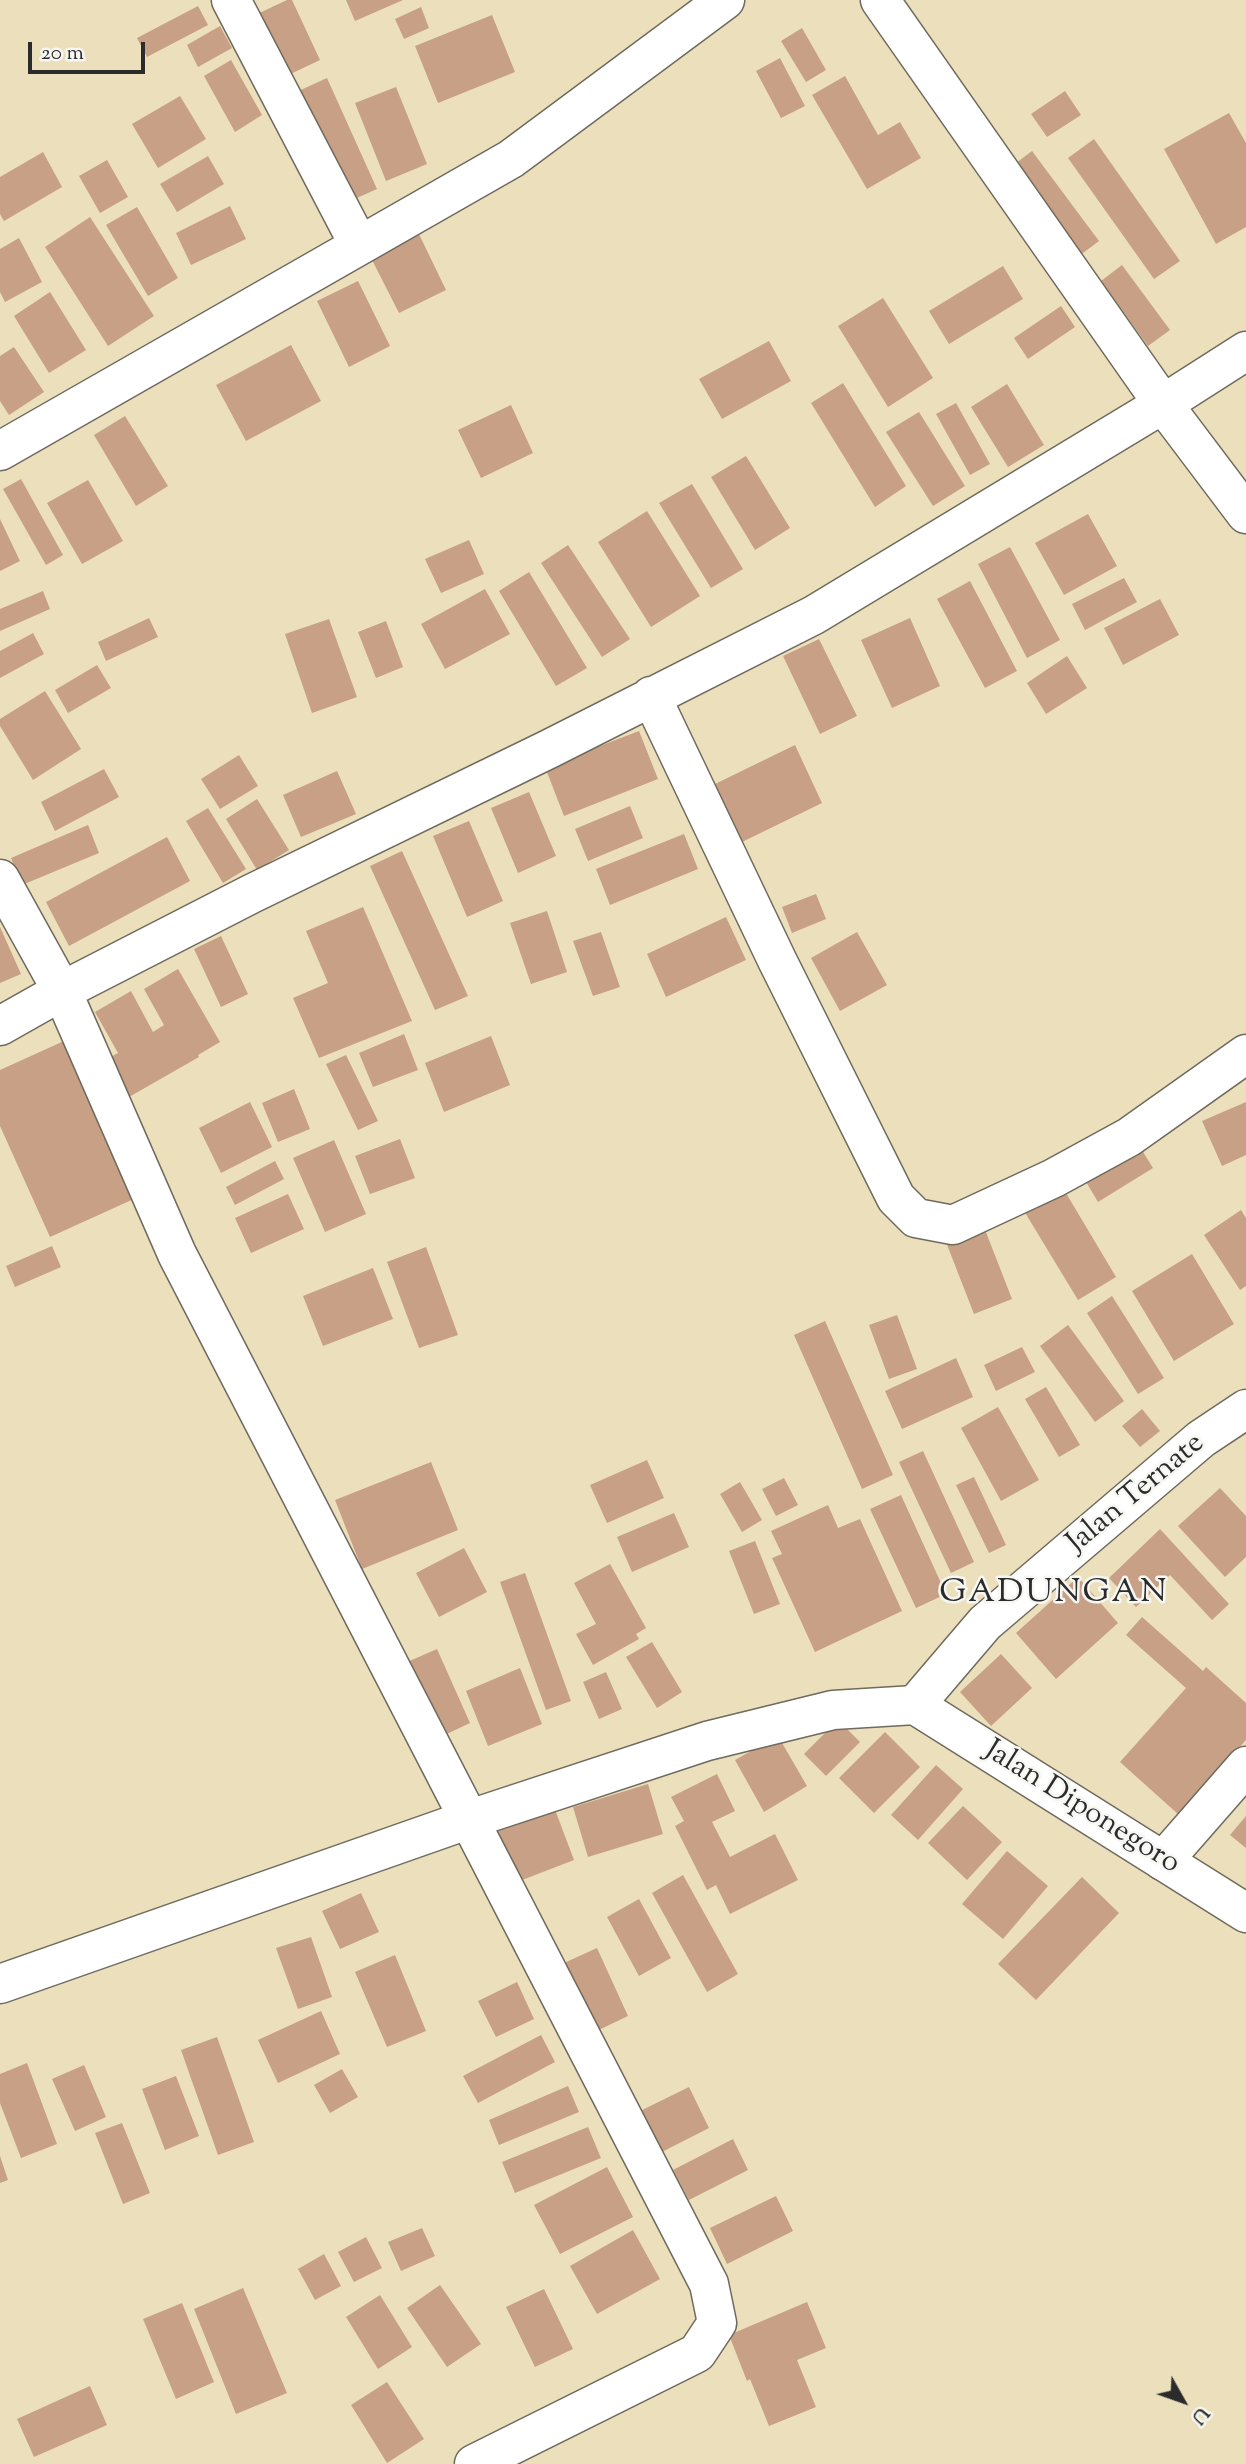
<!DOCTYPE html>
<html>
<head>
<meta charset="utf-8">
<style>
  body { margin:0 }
  #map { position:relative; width:1246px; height:2464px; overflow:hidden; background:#ebdfbc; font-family:"Sorts Mill Goudy",serif }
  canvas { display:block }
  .north { position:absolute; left:1148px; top:2366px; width:70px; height:70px; -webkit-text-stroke:5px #f6f6f2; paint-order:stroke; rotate:130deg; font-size:19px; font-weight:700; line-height:28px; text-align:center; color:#2b2b2b }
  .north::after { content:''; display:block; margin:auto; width:24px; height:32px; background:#2b2b2b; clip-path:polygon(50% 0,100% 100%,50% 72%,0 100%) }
  .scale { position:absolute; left:28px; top:42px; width:117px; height:32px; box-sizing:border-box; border:4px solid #2b2b2b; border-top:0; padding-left:9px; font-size:21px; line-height:24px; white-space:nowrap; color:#2b2b2b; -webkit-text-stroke:5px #f6f6f2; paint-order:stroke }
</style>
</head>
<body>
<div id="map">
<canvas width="1246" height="2464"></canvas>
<div class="north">U</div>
<div class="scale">20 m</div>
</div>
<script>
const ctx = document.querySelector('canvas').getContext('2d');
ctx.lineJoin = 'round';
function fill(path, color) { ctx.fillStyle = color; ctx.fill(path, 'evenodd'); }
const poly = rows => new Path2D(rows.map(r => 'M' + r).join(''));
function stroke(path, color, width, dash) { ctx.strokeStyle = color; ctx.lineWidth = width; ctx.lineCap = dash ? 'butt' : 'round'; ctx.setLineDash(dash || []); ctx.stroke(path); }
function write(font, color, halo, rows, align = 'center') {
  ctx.font = font + ' "Sorts Mill Goudy",serif'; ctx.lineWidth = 5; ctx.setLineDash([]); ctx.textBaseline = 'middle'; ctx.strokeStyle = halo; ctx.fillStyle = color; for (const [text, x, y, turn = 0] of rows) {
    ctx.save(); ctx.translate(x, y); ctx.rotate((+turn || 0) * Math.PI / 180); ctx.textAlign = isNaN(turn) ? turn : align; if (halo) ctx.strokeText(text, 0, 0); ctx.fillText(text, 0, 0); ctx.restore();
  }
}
fill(poly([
  [287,0,292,0,320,60,282,78,253,16],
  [346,0,403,0,355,21],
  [198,6,208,25,147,57,137,38],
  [421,7,429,28,404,39,395,19],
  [492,15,515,72,438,103,415,46],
  [220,26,232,48,198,67,187,45],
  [802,28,826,70,806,82,781,41],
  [780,58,805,106,781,118,756,71],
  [231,60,262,115,235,132,204,76],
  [845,76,878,135,900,122,921,158,867,189,812,95],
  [327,78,377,189,341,205,292,94],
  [396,87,427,164,386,181,355,103],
  [1065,91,1081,115,1047,137,1031,114],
  [180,96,206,139,158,168,132,124],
  [1229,113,1246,143,1246,227,1216,244,1164,149],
  [1094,139,1180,261,1154,279,1068,158],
  [1032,151,1099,241,1079,256,1012,166],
  [43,152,62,187,4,221,0,214,0,177],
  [208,156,224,184,177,212,160,184],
  [107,160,128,197,100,213,79,176],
  [230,206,246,239,191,265,176,233],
  [137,207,178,278,148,296,106,225],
  [90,217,154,316,108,346,45,247],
  [417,230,446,290,399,313,369,254],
  [19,238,42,282,5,302,0,292,0,249],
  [1122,265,1170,330,1148,346,1101,281],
  [1003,266,1023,299,949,344,929,311],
  [358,281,390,346,349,367,317,301],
  [50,292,86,350,49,373,14,316],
  [883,298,933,378,888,407,838,326],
  [1061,306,1075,327,1028,359,1014,338],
  [769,341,791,381,722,419,699,379],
  [291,345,321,401,246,441,216,385],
  [14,347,44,392,9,415,0,401,0,356],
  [843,383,906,486,875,507,811,403],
  [1007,384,1044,445,1008,467,971,407],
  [956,403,990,464,970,475,936,414],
  [511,405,533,453,481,478,458,430],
  [919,412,965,486,933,506,886,432],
  [125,416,168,486,136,506,94,435],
  [746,456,790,528,755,550,711,477],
  [21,479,63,555,46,565,3,489],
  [88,480,123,541,82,564,47,503],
  [692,484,743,569,711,588,659,503],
  [647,511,700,596,651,627,598,542],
  [1088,514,1117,566,1064,595,1035,543],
  [0,519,20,561,0,571],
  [469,540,484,574,441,593,425,559],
  [568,545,630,639,602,657,541,563],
  [1010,547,1060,640,1027,658,978,564],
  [529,572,587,668,556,686,499,591],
  [1124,578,1137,602,1085,630,1072,604],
  [970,581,1017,671,985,688,937,599],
  [485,589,510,634,445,669,421,624],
  [43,591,50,609,0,631,0,609],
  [1160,599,1179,635,1123,665,1104,628],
  [149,618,158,637,106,661,98,642],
  [910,618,940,686,892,708,861,640],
  [329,619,357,697,312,713,285,634],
  [386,621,403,667,376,678,358,632],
  [33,633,44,654,0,678,0,651],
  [819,639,857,716,820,734,783,656],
  [1067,656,1087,688,1046,714,1027,683],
  [97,665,111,688,68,713,55,690],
  [45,691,81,749,33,780,0,726,0,719],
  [639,731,658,779,564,816,545,767],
  [795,745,822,803,742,842,715,784],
  [239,755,258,786,220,809,201,779],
  [104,769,119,797,55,831,41,802],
  [337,771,356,814,301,837,283,795],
  [529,792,556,856,518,873,491,808],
  [257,799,289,850,257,870,226,819],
  [630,806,643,838,588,861,575,829],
  [208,808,246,869,223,883,186,821],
  [469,821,503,901,467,917,433,836],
  [88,825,99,853,22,885,11,858],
  [684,834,698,869,610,905,596,869],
  [167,837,190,881,69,946,46,902],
  [402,851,468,996,435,1010,370,866],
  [816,894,826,919,792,933,782,907],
  [363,907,412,1021,319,1058,293,998,328,983,306,931],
  [547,911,567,972,531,984,510,923],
  [726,917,746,960,666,997,647,954],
  [0,927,21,974,0,983],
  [601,932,620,987,593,996,573,941],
  [857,932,887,985,840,1011,811,958],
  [221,936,248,994,221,1007,194,949],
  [178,969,220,1042,198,1055,199,1057,129,1097,107,1059,118,1053,95,1012,131,991,153,1032,164,1025,144,989],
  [404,1034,418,1070,373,1087,359,1053],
  [491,1036,510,1085,444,1112,425,1063],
  [64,1041,136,1198,50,1237,0,1126,0,1070],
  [346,1055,378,1121,358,1130,326,1064],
  [294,1089,310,1129,278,1142,262,1103],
  [250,1102,272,1147,221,1173,199,1128],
  [1246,1102,1246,1155,1222,1166,1202,1121],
  [400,1139,415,1178,370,1194,355,1156],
  [334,1140,366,1214,325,1232,293,1158],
  [1137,1142,1153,1168,1098,1202,1082,1175],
  [275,1161,284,1179,235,1205,226,1187],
  [1057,1178,1116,1277,1078,1300,1018,1201],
  [288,1194,304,1229,251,1253,235,1218],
  [1241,1210,1246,1218,1246,1286,1240,1290,1204,1235],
  [982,1222,1012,1299,974,1314,944,1237],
  [52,1246,61,1267,15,1287,6,1266],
  [426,1247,458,1335,419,1348,387,1262],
  [1192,1254,1234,1324,1174,1361,1132,1291],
  [373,1268,393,1319,323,1346,303,1296],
  [1112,1296,1164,1378,1138,1394,1087,1313],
  [897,1315,917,1369,889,1379,869,1325],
  [825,1321,893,1475,862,1489,794,1335],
  [1068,1325,1124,1401,1095,1422,1040,1346],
  [1022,1347,1035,1372,996,1391,984,1365],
  [956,1358,973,1397,902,1429,885,1391],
  [1046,1387,1080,1445,1059,1457,1025,1399],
  [998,1407,1039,1480,1001,1501,961,1428],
  [1142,1409,1160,1431,1140,1447,1122,1426],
  [923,1451,974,1562,951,1573,899,1462],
  [647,1460,664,1498,607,1523,590,1485],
  [431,1462,458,1530,362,1569,335,1500],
  [974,1477,1006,1545,989,1553,956,1485],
  [784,1478,798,1505,776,1516,762,1489],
  [740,1482,762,1520,742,1532,720,1494],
  [1220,1488,1246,1516,1246,1557,1225,1577,1178,1526],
  [901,1495,946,1594,916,1608,870,1509],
  [828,1505,838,1528,860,1519,902,1611,815,1652,772,1558,782,1554,771,1531],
  [674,1513,689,1547,632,1572,617,1537],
  [1160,1529,1229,1604,1212,1620,1170,1575,1136,1607,1109,1578],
  [755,1541,780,1604,754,1614,729,1551],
  [464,1548,487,1592,439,1617,416,1573],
  [610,1564,646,1628,636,1634,639,1639,593,1665,576,1634,596,1624,574,1583],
  [525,1573,571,1701,546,1710,500,1582],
  [1078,1577,1118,1623,1056,1679,1016,1633],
  [1142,1617,1203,1671,1206,1667,1246,1703,1246,1740,1179,1815,1120,1762,1186,1688,1126,1635],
  [652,1642,682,1692,657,1708,626,1657],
  [437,1649,470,1723,432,1741,398,1666],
  [1001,1654,1032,1688,991,1726,960,1692],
  [520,1668,542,1724,488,1746,466,1691],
  [606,1672,622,1709,599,1719,583,1682],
  [838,1720,860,1742,826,1776,804,1754],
  [885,1732,920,1767,874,1813,839,1778],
  [778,1736,807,1786,764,1812,735,1760],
  [936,1765,963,1789,918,1840,891,1815],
  [717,1774,735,1811,712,1822,730,1857,775,1834,798,1880,730,1914,716,1885,707,1890,675,1826,684,1821,671,1797],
  [648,1784,663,1834,588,1857,573,1807],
  [963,1806,1002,1842,967,1880,928,1843],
  [554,1807,574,1860,517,1882,497,1829],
  [1246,1816,1246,1848,1230,1835],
  [1007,1851,1048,1886,1003,1939,962,1904],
  [683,1875,738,1974,707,1992,652,1893],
  [1082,1877,1119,1913,1036,2000,998,1964],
  [361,1893,379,1932,340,1949,322,1911],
  [639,1899,671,1958,639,1976,607,1917],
  [311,1937,332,1997,298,2009,276,1948],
  [597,1948,628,2016,584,2037,553,1968],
  [395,1955,426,2031,387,2047,355,1972],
  [517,1982,534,2019,496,2037,478,2001],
  [321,2011,340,2054,278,2083,258,2040],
  [541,2035,555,2062,478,2103,463,2076],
  [217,2037,254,2142,218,2155,181,2050],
  [27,2063,57,2144,21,2158,0,2103,0,2074],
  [84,2065,106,2117,75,2131,52,2079],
  [342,2069,358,2097,330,2113,314,2085],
  [176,2076,199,2136,165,2150,142,2089],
  [568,2086,579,2112,499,2145,489,2120],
  [689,2087,709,2128,654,2156,634,2114],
  [122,2123,150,2193,123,2204,95,2133],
  [588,2127,601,2158,515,2193,502,2162],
  [733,2139,748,2170,689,2200,673,2170],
  [0,2156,8,2180,0,2183],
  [607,2167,633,2217,560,2254,534,2205],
  [776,2196,793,2231,727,2264,710,2228],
  [422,2228,435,2256,401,2271,388,2242],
  [633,2230,660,2279,597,2314,570,2266],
  [366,2237,382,2268,354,2282,338,2252],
  [324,2254,341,2286,315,2300,298,2269],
  [440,2285,481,2344,447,2367,407,2308],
  [243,2288,287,2393,236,2414,194,2309],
  [544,2289,573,2349,535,2367,506,2307],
  [380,2295,412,2347,378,2369,346,2317],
  [807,2302,826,2348,797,2360,816,2407,769,2426,750,2379,747,2381,729,2335],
  [182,2303,214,2382,176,2399,143,2319],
  [387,2382,424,2439,387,2463,351,2405],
  [90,2386,107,2425,34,2457,17,2419]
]), '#c8a085');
const minor = poly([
  [231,0,359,245],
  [880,0,1163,404,1246,351],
  [0,451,511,159,725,0],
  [651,696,777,960,896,1198,916,1218,953,1225,1054,1178,1129,1137,1246,1054],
  [0,879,62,991,177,1254,709,2284,717,2323,697,2353,474,2464],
  [0,1026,62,991,251,894,549,749,814,615,1163,404,1246,514],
  [915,1705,985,1623,1201,1439,1246,1409],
  [1163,1861,1246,1766]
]);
const major = poly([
  [0,1984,470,1819,707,1741,833,1710,915,1705,1246,1913]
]);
stroke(minor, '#6e6a5e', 41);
stroke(major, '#6e6a5e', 41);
stroke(minor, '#fff', 38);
stroke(major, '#fff', 38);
write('30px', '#2b2b2b', '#f6f6f2', [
  ["Jalan Ternate",1137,1495,-40],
  ["Jalan Diponegoro",1081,1809,32]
]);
ctx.letterSpacing = '2px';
write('33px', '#2b2b2b', '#f6f6f2', [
  ["GADUNGAN",1054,1595]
]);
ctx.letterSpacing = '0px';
</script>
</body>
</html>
